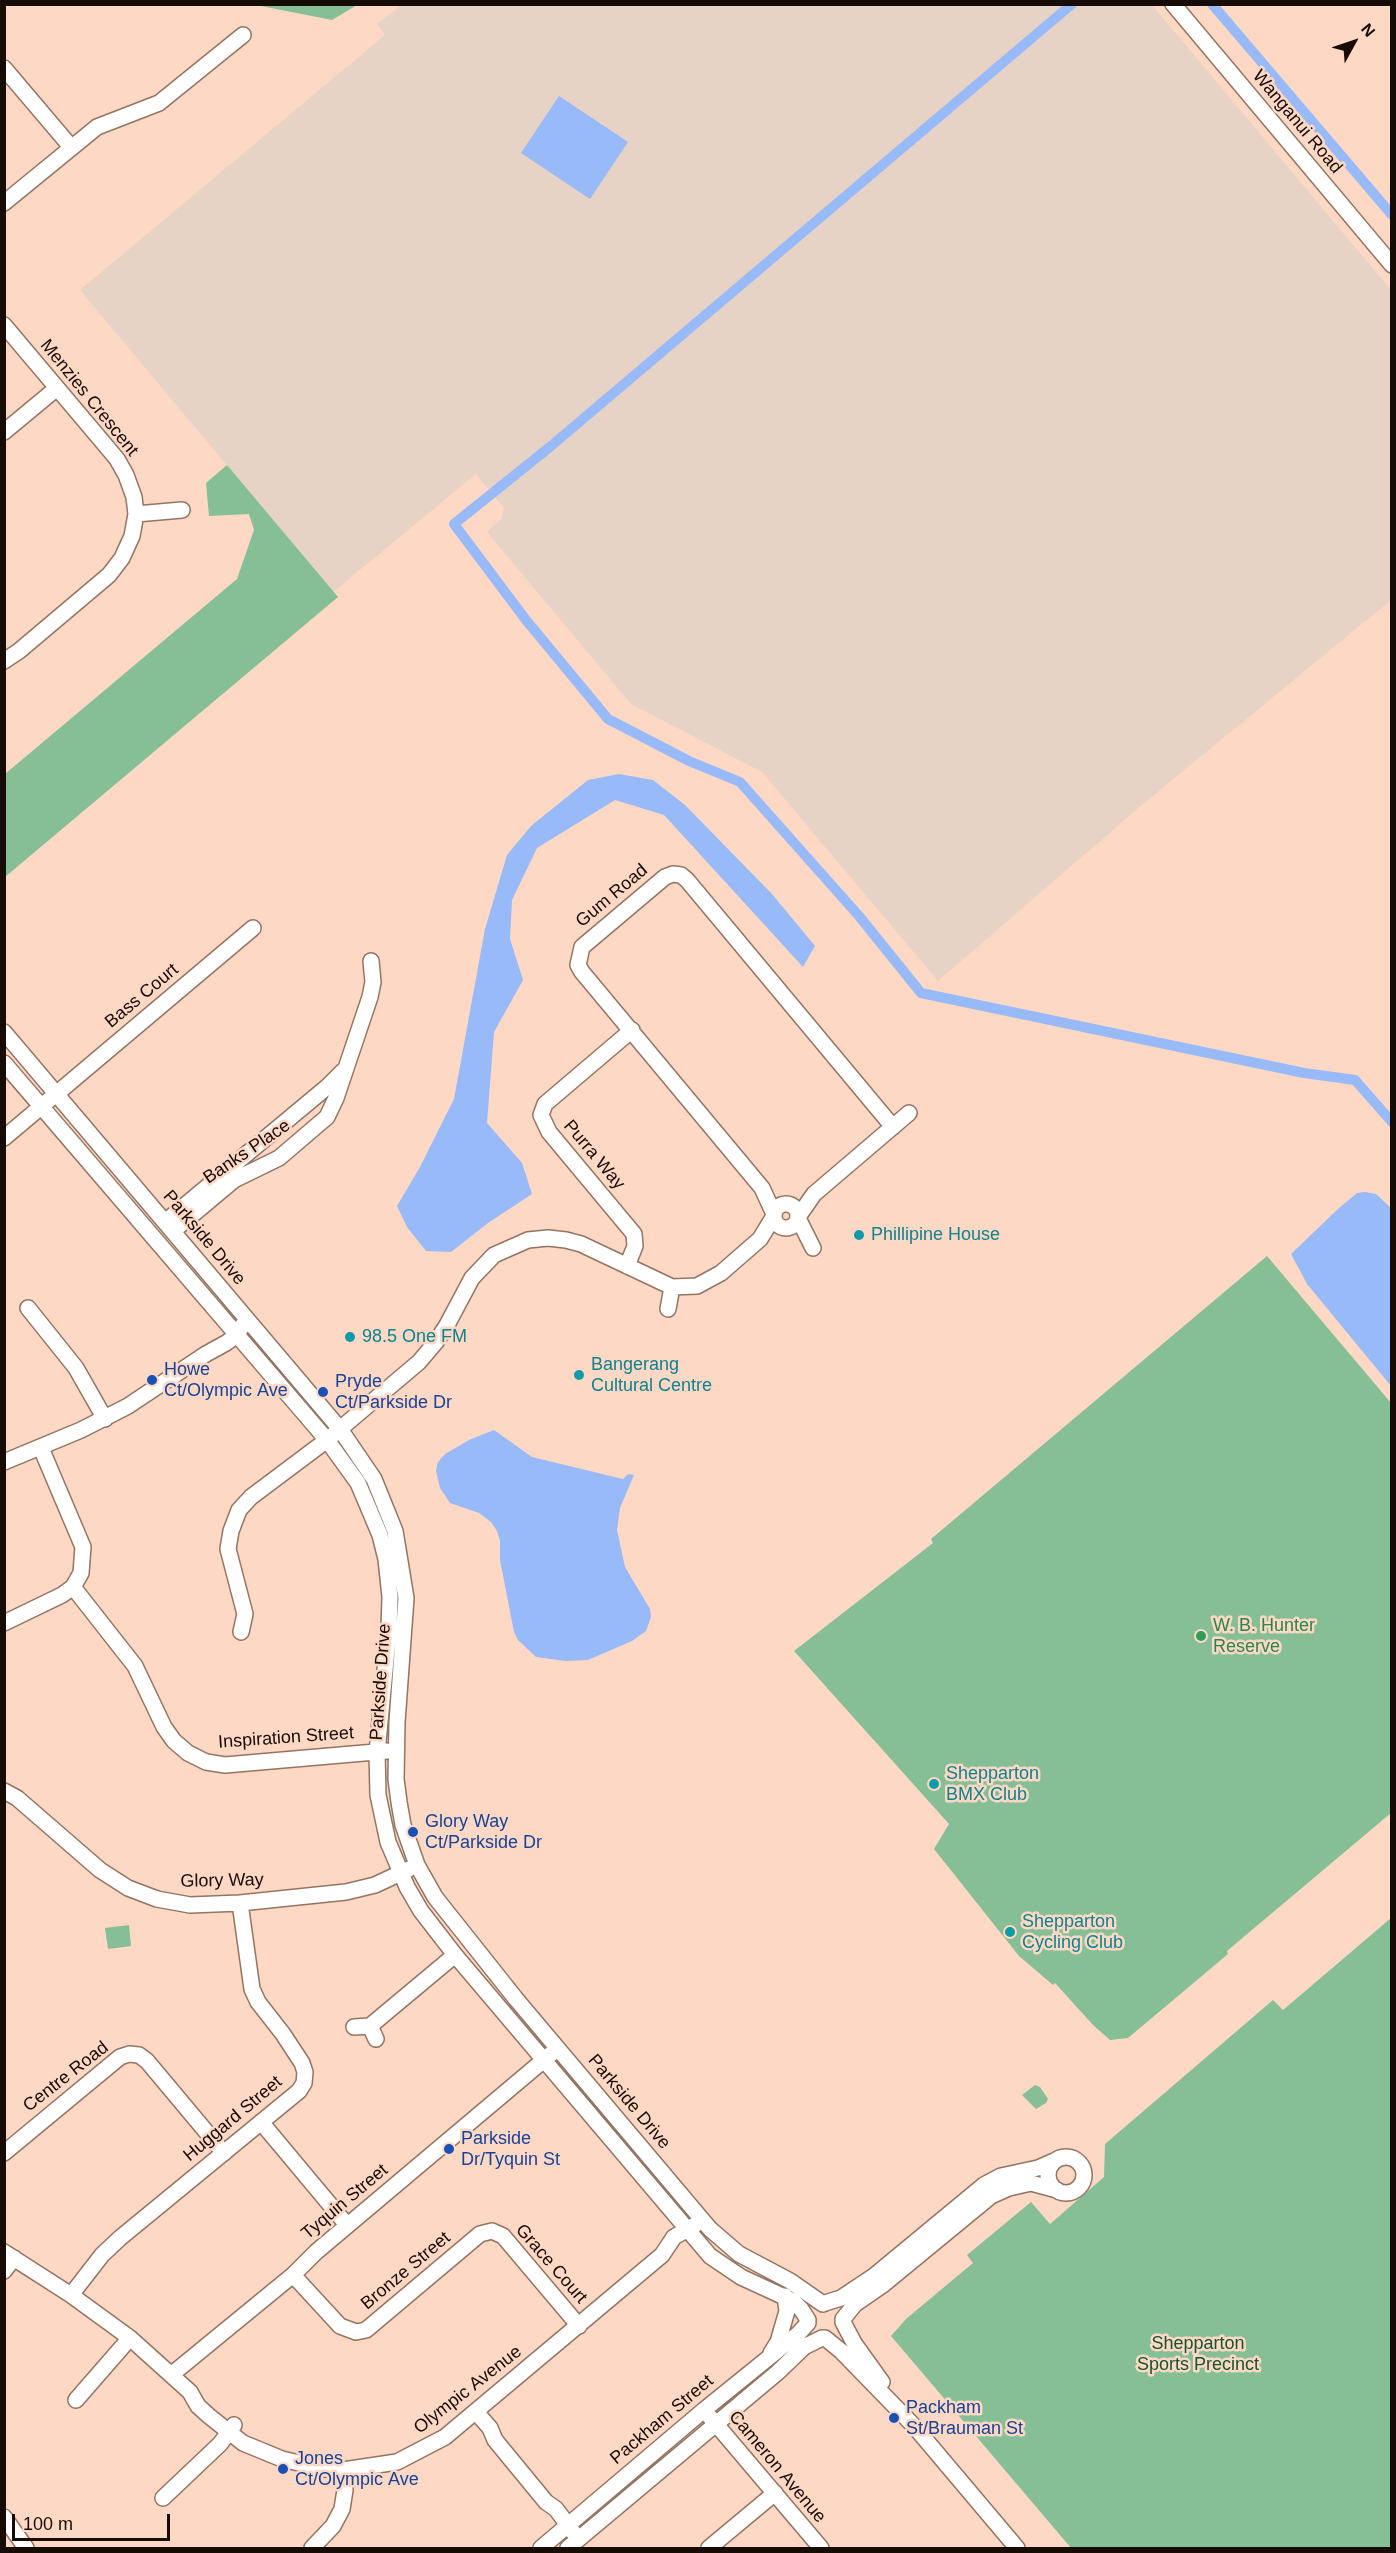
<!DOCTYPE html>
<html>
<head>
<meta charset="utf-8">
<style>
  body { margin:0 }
  #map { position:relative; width:1396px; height:2553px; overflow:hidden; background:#fdd8c4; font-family:Helvetica,sans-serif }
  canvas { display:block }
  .frame { position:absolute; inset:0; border:6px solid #170b05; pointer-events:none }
  .north { position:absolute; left:1324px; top:12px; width:60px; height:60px; -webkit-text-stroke:4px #fdd8c4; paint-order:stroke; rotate:50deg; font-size:16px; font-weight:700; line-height:24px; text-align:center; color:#170b05 }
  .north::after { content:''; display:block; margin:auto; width:21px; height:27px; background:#170b05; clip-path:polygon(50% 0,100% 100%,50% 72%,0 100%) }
  .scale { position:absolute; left:12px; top:2514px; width:158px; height:27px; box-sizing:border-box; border:3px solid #170b05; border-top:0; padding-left:8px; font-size:18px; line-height:21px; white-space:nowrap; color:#170b05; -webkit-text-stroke:4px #fdd8c4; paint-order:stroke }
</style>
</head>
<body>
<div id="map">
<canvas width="1396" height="2553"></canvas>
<div class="frame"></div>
<div class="north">N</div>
<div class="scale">100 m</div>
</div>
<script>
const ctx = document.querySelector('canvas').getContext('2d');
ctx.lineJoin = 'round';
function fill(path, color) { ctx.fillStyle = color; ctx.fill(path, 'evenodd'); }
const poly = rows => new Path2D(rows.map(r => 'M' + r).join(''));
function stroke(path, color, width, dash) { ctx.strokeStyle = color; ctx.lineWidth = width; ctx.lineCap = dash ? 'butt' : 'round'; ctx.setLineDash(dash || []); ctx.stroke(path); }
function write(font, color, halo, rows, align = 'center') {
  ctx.font = font + ' Helvetica,sans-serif'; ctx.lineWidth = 5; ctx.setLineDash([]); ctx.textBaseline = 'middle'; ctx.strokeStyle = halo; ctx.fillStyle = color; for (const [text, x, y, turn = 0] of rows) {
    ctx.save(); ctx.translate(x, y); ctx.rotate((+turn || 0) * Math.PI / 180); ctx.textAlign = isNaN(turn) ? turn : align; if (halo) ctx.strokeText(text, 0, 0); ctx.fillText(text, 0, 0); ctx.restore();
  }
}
fill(poly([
  [401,5,1152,5,1391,290,1391,600,1143,804,938,981,762,772,631,704,487,532,501,519,504,508,476,474,333,592,80,290,385,35,377,24]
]), '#e7d3c5');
fill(poly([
  [4,5,5,4,357,5,332,20,256,5],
  [227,465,338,597,5,877,5,774,237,579,254,530,249,514,209,516,206,483],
  [1267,1256,1391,1403,1391,1813,1227,1951,1228,1954,1128,2038,1110,2040,1093,2025,1055,1983,1053,1985,1019,1956,934,1849,949,1824,794,1651,933,1543,931,1539],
  [1391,1918,1391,2548,1071,2548,891,2336,906,2319,973,2263,967,2255,1031,2202,1050,2224,1104,2177,1105,2144,1273,2000,1283,2010],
  [129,1925,131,1946,108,1949,105,1928],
  [1035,2085,1040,2087,1048,2099,1046,2103,1036,2109,1022,2095]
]), '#86bf96');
fill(poly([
  [559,96,628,142,590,199,521,153],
  [619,774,653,780,685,805,772,894,815,946,803,967,664,815,615,800,537,848,512,900,510,939,523,980,494,1032,487,1123,522,1163,532,1194,488,1223,451,1252,426,1251,407,1227,397,1206,420,1167,454,1099,485,929,507,855,531,826,588,780],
  [1365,1192,1376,1194,1391,1208,1391,1386,1307,1284,1291,1254,1339,1208,1357,1193],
  [494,1430,532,1457,623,1479,628,1474,634,1475,620,1508,617,1530,625,1567,650,1609,651,1617,646,1631,632,1641,588,1660,566,1661,536,1657,518,1640,514,1632,500,1560,500,1541,497,1531,491,1522,479,1513,450,1503,440,1488,436,1471,438,1462,445,1454,469,1440]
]), '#98baf8');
stroke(poly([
  [1072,4,551,446,454,524,526,620,608,719,689,761,740,782,859,916,921,993,1304,1073,1355,1080,1392,1122],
  [1212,4,1392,215]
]), '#98baf8', 10);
const minor = poly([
  [1173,4,1392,265],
  [4,68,71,147],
  [4,203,97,127,159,103,243,35],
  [4,325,117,459,126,475,134,497,136,514,132,536,122,558,109,575,19,651,4,661],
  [4,432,57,388],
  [136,514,182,510],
  [4,1032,340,1429,374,1479,395,1531,406,1598,397,1722,396,1779,399,1802,403,1825,417,1865,435,1897,516,1999,710,2229,739,2254,790,2281,823,2304],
  [4,1063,327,1440,358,1483,380,1535,386,1559,390,1597,389,1629,377,1752,378,1795,388,1842,407,1887,421,1911,455,1955,710,2256,741,2277,793,2301,801,2309,808,2320],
  [4,1138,253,928],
  '774 1216a12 12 0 1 1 24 0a12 12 0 1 1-24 0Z',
  [774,1214,762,1188,582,972,578,965,582,947,665,877,673,874,681,875,687,880,893,1127],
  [798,1217,814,1194,909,1113],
  [798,1218,813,1248],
  [165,1222,327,1087,343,1071],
  [173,1231,234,1180,279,1158,327,1117,336,1098,370,997,373,982,371,961],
  [627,1266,635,1246,634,1234,549,1132,541,1115,545,1104,632,1030],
  [28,1308,76,1368,105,1419],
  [668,1309,672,1287],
  [4,1462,81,1430,128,1406,206,1354,226,1343,237,1335,242,1326],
  [73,1587,135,1666,164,1727,174,1741,188,1753,206,1762,225,1765,387,1751],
  [4,1623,62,1595,73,1587,81,1573,83,1547,41,1448],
  [241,1632,245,1614,228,1549,231,1531,239,1510,251,1497,327,1440,419,1362,436,1342,447,1325,472,1278,494,1255,528,1240,548,1238,566,1240,581,1244,672,1287,697,1286,721,1273,760,1239,774,1216],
  [4,1791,17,1798,100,1870,128,1888,157,1899,190,1905,240,1903,346,1892,375,1885,409,1869],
  [370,2026,455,1955],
  [354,2027,370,2026,376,2039],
  [261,2122,347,2225],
  [4,2153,120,2057,129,2054,139,2055,147,2061,224,2153],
  '1048 2175a18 18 0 1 1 36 0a18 18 0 1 1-36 0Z',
  [4,2252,71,2295,130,2338,190,2392,198,2406,209,2416,243,2443,282,2459,324,2469,343,2470,397,2462,445,2437,662,2255,674,2237,695,2225],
  [4,2271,14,2258],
  [293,2275,340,2326,356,2332,366,2330,480,2234,492,2231,503,2236,579,2326],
  [71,2295,102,2255,120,2238,299,2091,304,2083,305,2072,302,2063,283,2034,258,2002,252,1989,240,1903],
  [825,2303,841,2298,874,2276,984,2185,1001,2176,1038,2168,1054,2161],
  [843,2319,855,2304,884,2284,991,2196,1009,2188,1031,2183,1057,2190],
  [843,2322,854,2343,882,2382],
  [825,2338,841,2351,914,2426,1017,2548],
  [771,2353,778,2342,787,2311,785,2296],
  [171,2375,293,2275,316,2252,551,2054],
  [76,2400,130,2338],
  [476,2412,490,2428,495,2440,546,2502,556,2509,573,2532],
  [710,2417,821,2548],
  [163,2498,220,2444,234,2425],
  [4,2517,26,2548],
  [312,2548,333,2526,342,2509,345,2490,343,2470],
  [541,2548,704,2410,798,2334,808,2323],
  [568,2548,778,2372,804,2347,822,2338],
  [709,2548,775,2493]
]);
stroke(minor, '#947462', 18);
stroke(minor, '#fff', 15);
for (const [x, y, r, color] of [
  [859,1235,6,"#0f9aa8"],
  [350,1337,6,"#0f9aa8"],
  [579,1375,6,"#0f9aa8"],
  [152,1380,6,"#1a4fb4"],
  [323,1392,6,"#1a4fb4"],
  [1201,1636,6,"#2e9e5b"],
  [934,1784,6,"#0f9aa8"],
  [413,1832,6,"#1a4fb4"],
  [1010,1932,6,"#0f9aa8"],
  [449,2149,6,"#1a4fb4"],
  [894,2418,6,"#1a4fb4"],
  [283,2469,6,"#1a4fb4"]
]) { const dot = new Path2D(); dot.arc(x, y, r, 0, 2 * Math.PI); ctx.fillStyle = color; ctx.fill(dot); stroke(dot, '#fdd8c4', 2); }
write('18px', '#170b05', '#fdd8c4', [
  ["Wanganui Road",1297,122,50],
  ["Menzies Crescent",89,398,51],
  ["Gum Road",612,896,-40],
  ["Bass Court",142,996,-40],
  ["Banks Place",247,1152,-34],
  ["Purra Way",594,1155,50],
  ["Parkside Drive",204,1238,50],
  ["Parkside Drive",381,1682,-86],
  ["Inspiration Street",286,1738,-4],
  ["Glory Way",222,1881,-1],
  ["Centre Road",66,2077,-38],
  ["Parkside Drive",629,2102,50],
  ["Huggard Street",233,2119,-40],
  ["Tyquin Street",345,2202,-40],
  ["Grace Court",551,2264,49],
  ["Bronze Street",406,2271,-40],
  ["Olympic Avenue",468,2390,-38],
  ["Packham Street",662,2420,-40],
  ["Cameron Avenue",777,2467,50]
]);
write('18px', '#0d838f', '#fdd8c4', [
  ["Phillipine House",871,1235],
  ["98.5 One FM",362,1337],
  ["Bangerang",591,1365],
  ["Cultural Centre",591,1386],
  ["Shepparton",946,1774],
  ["BMX Club",946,1795],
  ["Shepparton",1022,1922],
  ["Cycling Club",1022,1943]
], 'left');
write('18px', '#164399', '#fdd8c4', [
  ["Howe",164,1370],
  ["Ct/Olympic Ave",164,1391],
  ["Pryde",335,1382],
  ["Ct/Parkside Dr",335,1403],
  ["Glory Way",425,1822],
  ["Ct/Parkside Dr",425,1843],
  ["Parkside",461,2139],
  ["Dr/Tyquin St",461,2160],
  ["Packham",906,2408],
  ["St/Brauman St",906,2429],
  ["Jones",295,2459],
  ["Ct/Olympic Ave",295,2480]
], 'left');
write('18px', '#27864d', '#fdd8c4', [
  ["W. B. Hunter",1213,1626],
  ["Reserve",1213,1647]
], 'left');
write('18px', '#13542e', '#fdd8c4', [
  ["Shepparton",1198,2344],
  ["Sports Precinct",1198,2365]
]);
</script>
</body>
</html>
